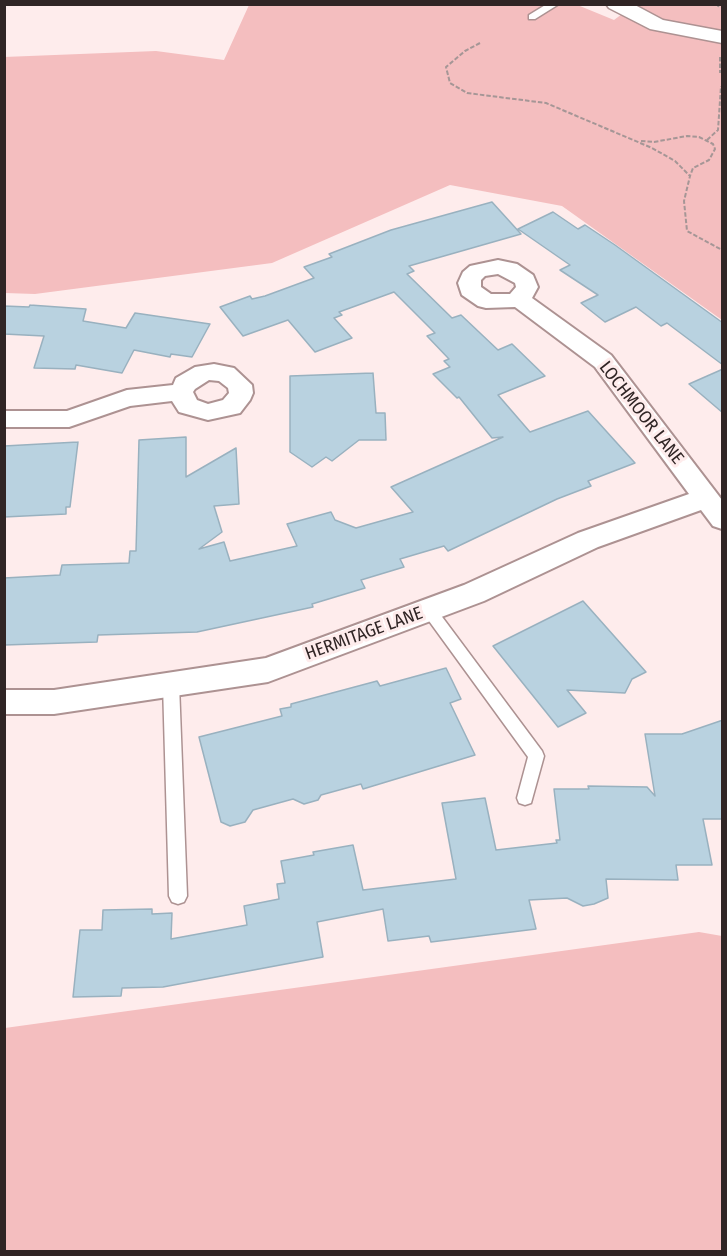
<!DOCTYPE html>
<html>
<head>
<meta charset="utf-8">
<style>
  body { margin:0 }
  #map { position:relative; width:727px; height:1256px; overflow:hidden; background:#feecec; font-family:"Fira Sans Condensed",sans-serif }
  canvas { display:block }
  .frame { position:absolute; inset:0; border:6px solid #302525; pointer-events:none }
</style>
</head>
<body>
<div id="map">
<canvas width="727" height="1256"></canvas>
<div class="frame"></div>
</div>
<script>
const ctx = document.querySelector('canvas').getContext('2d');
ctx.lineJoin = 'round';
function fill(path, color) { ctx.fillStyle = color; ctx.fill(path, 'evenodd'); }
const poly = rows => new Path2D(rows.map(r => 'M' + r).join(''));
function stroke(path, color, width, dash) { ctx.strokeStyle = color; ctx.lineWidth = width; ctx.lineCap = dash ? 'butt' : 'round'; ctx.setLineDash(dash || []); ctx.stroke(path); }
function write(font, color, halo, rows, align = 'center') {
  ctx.font = font + ' "Fira Sans Condensed",sans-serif'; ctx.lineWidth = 6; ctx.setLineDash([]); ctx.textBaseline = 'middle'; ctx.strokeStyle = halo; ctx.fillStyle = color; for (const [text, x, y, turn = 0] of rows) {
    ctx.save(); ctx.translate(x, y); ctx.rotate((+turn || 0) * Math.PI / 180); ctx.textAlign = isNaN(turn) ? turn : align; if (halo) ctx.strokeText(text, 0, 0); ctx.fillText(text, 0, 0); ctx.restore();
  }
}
fill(poly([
  [575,4,614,20,634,5,722,5,722,320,562,206,450,185,272,263,35,294,5,293,4,57,156,51,224,60,249,5],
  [699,932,722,936,722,1251,5,1251,5,1028]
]), '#f4bebf');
const building = poly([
  [492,202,521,234,409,266,414,271,407,274,452,318,461,315,498,350,512,344,545,376,498,395,530,432,588,411,635,463,588,481,591,486,557,499,448,551,444,546,400,559,404,567,361,580,365,588,312,604,313,607,197,632,98,635,97,642,4,645,4,578,60,575,62,565,129,563,130,551,136,551,139,440,186,437,186,477,236,448,239,504,214,506,222,532,199,549,224,542,230,561,297,546,287,524,331,512,335,520,356,528,413,512,391,487,503,437,492,438,459,397,457,398,433,374,450,367,444,361,449,359,427,336,435,333,394,292,339,312,342,315,334,318,352,338,315,352,288,320,243,336,220,307,250,296,252,299,265,296,314,278,304,267,332,257,329,254,391,230,492,202],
  [553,212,578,229,585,225,615,245,723,323,723,365,667,323,661,326,636,307,605,322,581,303,598,295,560,270,570,265,518,229,553,212],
  [30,305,86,309,83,321,126,328,135,313,210,324,192,357,171,354,170,357,134,350,122,373,76,365,75,369,34,368,44,336,4,334,4,306,29,307,30,305],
  [723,369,723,413,689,384,723,369],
  [373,373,376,413,385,413,386,440,359,440,332,461,326,457,312,467,290,452,290,376,373,373],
  [78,442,70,507,66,507,66,514,4,517,4,446,78,442],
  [583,601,646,672,632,679,625,693,567,690,586,713,558,727,493,646,583,601],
  [446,668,461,699,450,703,475,755,363,789,361,784,321,795,318,800,304,804,293,799,253,810,245,822,230,826,221,822,199,737,282,716,280,709,291,707,291,704,377,681,380,686,446,668],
  [723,720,723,819,703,819,712,865,676,865,678,880,606,879,608,898,594,904,583,906,567,898,529,900,536,929,431,942,429,936,388,941,383,909,317,922,323,957,163,987,122,988,121,996,73,997,80,930,102,930,103,910,152,909,152,914,172,913,171,939,247,925,244,906,279,899,277,884,285,883,281,861,314,855,313,852,353,845,363,890,456,879,442,803,485,798,496,850,557,843,556,840,560,840,554,789,589,789,588,786,647,787,655,796,645,734,682,734,723,720]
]);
fill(building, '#b9d2e0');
stroke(building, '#99b1bf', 1.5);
const service = poly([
  [547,4,559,4,535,19,529,19,529,15,547,4],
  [429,604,434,606,542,751,544,756,531,803,525,805,519,803,517,798,528,757,424,614,422,610,424,606,429,604],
  [171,678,176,680,179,684,187,896,184,902,178,904,172,902,169,896,163,684,166,680,171,678]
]);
const minor = poly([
  [498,260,517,264,533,275,538,287,532,298,611,355,722,500,722,529,713,526,701,510,598,547,484,601,268,682,54,714,4,714,4,690,54,690,266,658,464,585,578,533,689,494,595,367,515,307,486,308,478,306,462,295,458,283,463,272,470,266,498,260],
  [498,274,515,283,516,287,510,294,491,294,481,287,481,280,485,276,498,274],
  [214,364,234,368,252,385,253,393,250,400,240,413,208,420,179,412,172,401,130,406,69,427,4,427,4,411,67,411,127,390,173,385,176,378,195,367,214,364],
  [209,380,219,381,228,388,229,393,223,400,208,404,197,400,193,392,195,389,209,380]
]);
const tertiary = poly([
  [606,4,633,4,663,20,722,31,722,43,650,29,609,8,606,4]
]);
stroke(service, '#ad9292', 3);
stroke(minor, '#ad9292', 4);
stroke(tertiary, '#ad9292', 3);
stroke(poly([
  [718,7,719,4],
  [480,43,465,51,446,67,450,83,467,93,546,103,652,148,675,161,690,176,684,201,687,231,722,250],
  [720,57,720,73],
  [707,140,718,130,721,86],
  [641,141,654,142,687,136,699,137,713,144,715,149,709,160,693,168,690,176]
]), '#a59696', 2, [4.5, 2]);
fill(service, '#fff');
fill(minor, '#fff');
fill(tertiary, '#fff');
write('18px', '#302525', '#feecec', [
  ["LOCHMOOR LANE",641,413,52],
  ["HERMITAGE LANE",364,634,-20]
]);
</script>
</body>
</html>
